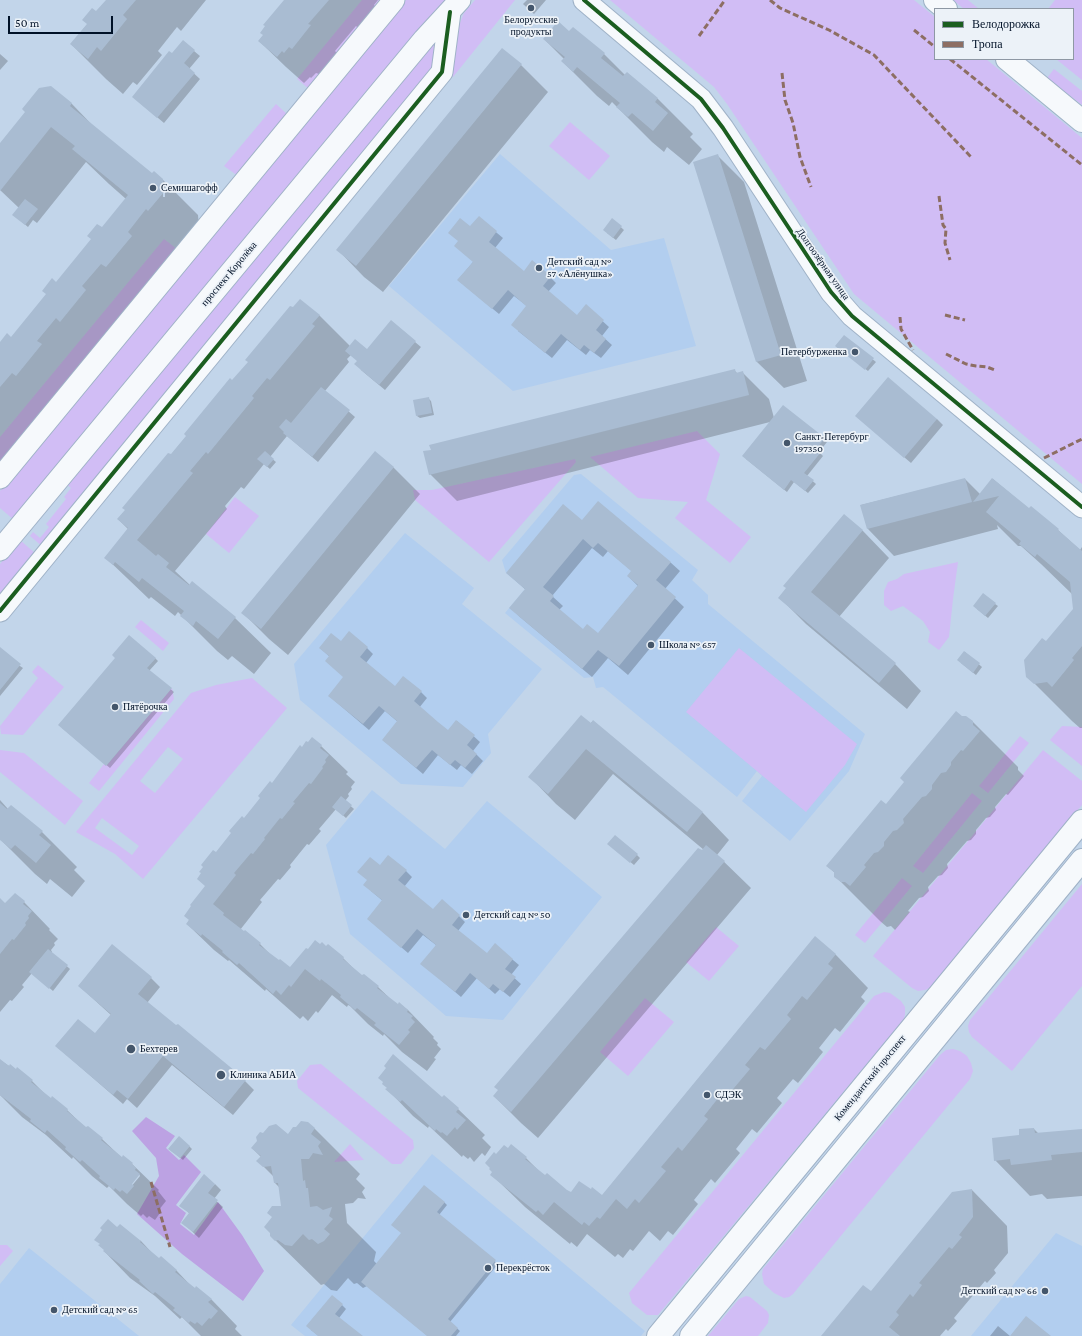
<!DOCTYPE html>
<html>
<head>
<meta charset="utf-8">
<style>
  body { margin:0 }
  #map { position:relative; width:1082px; height:1336px; overflow:hidden; background:#c2d5ea; font-family:"Crimson Pro",serif }
  canvas { display:block }
  .legend { position:absolute; left:934px; top:8px; width:140px; height:52px; box-sizing:border-box; background:#ecf2f8; border:1px solid #8e98a4; margin:0; padding:5px 7px; list-style:none; font-size:12px; color:#001127 }
  .legend li { display:flex; align-items:center; gap:8px; height:20px }
  .legend b { width:20px; border:1px solid #8e98a4 }
  .scale { position:absolute; left:8px; top:16px; width:105px; height:18px; box-sizing:border-box; border:2px solid #001127; border-top:0; padding-left:5px; font-size:12px; line-height:14px; white-space:nowrap; color:#001127; -webkit-text-stroke:3px #ecf2f8; paint-order:stroke }
</style>
</head>
<body>
<div id="map">
<canvas width="1082" height="1336"></canvas>
<ul class="legend">
<li><b style="height:5px;background:#1b5e20"></b>Велодорожка</li>
<li><b style="height:5px;background:#8d6e63"></b>Тропа</li>
</ul>
<div class="scale">50 m</div>
</div>
<script>
const ctx = document.querySelector('canvas').getContext('2d');
ctx.lineJoin = 'round';
function fill(path, color) { ctx.fillStyle = color; ctx.fill(path, 'evenodd'); }
const poly = rows => new Path2D(rows.map(r => 'M' + r).join(''));
function stroke(path, color, width, dash) { ctx.strokeStyle = color; ctx.lineWidth = width; ctx.lineCap = dash ? 'butt' : 'round'; ctx.setLineDash(dash || []); ctx.stroke(path); }
function write(font, color, halo, rows, align = 'center') {
  ctx.font = font + ' "Crimson Pro",serif'; ctx.lineWidth = 3.5; ctx.setLineDash([]); ctx.textBaseline = 'middle'; ctx.strokeStyle = halo; ctx.fillStyle = color; for (const [text, x, y, turn = 0] of rows) {
    ctx.save(); ctx.translate(x, y); ctx.rotate((+turn || 0) * Math.PI / 180); ctx.textAlign = isNaN(turn) ? turn : align; if (halo) ctx.strokeText(text, 0, 0); ctx.fillText(text, 0, 0); ctx.restore();
  }
}
fill(poly([
  [500,154,611,250,664,238,696,346,513,391,389,286],
  [581,474,698,570,692,580,708,595,708,604,865,734,849,771,790,841,742,801,762,776,757,771,737,797,603,687,596,688,593,677,584,678,505,613,525,589,506,573,502,560,574,475],
  [405,533,474,588,462,604,542,669,488,734,491,753,463,787,401,784,300,700,294,664],
  [372,790,445,849,487,801,602,897,503,1020,446,1016,350,934,326,845],
  [432,1154,645,1331,641,1336,305,1336,291,1325],
  [1056,1233,1082,1246,1082,1336,971,1336],
  [29,1248,139,1336,0,1336,0,1284]
]), '#b2ceef');
fill(poly([
  [362,0,383,0,309,89,297,79],
  [406,0,445,0,14,520,0,508,0,491],
  [475,0,515,0,453,77,451,75,459,25,464,13],
  [610,0,914,0,935,17,935,59,986,59,1082,138,1082,484,854,294,727,104,714,87],
  [953,0,968,0,979,9,964,9],
  [1055,0,1082,0,1082,80,1056,59,1073,59,1073,9,1048,9],
  [432,43,436,43,432,74,43,547,30,536,33,532,40,538,49,527,46,524,66,499,64,497,71,488,66,484],
  [1054,69,1082,91,1082,105,1047,78],
  [276,104,288,115,238,176,224,166],
  [570,122,610,156,589,180,549,146],
  [164,239,177,249,0,463,0,437],
  [697,431,720,454,706,500,751,537,730,563,675,518,688,502,638,498,590,457],
  [575,459,576,462,489,562,415,500,413,490,432,490],
  [235,497,259,516,229,553,206,534],
  [20,540,36,554,0,598,0,564],
  [958,562,953,599,949,637,939,650,928,642,930,632,923,621,903,606,891,611,884,605,884,591,888,582,897,579,904,574],
  [141,620,169,643,163,651,135,627],
  [739,648,857,744,845,765,806,812,686,712],
  [38,665,64,687,23,735,1,734,0,726,38,678,32,672],
  [252,678,287,708,143,879,115,854,76,832,191,693,216,685],
  [168,747,183,759,155,793,140,781],
  [102,818,139,846,132,855,95,828],
  [172,688,174,699,99,791,89,783,104,764,107,765],
  [1062,726,1082,727,1082,766,1050,740],
  [1020,736,1029,743,988,793,979,786],
  [0,750,24,753,83,801,65,825,0,772],
  [1043,750,1082,781,1082,805,932,987,925,990,918,991,912,988,873,956],
  [972,793,982,801,923,873,913,866],
  [902,878,912,886,865,943,855,935],
  [1082,884,1082,986,1012,1071,972,1037,969,1032,968,1026,970,1020],
  [716,927,739,946,709,981,686,962],
  [884,992,890,993,901,1001,905,1007,905,1014,904,1019,658,1315,647,1315,632,1303,629,1293,874,996],
  [645,998,674,1022,628,1076,600,1052],
  [953,1049,960,1051,967,1056,971,1063,973,1071,970,1079,793,1294,789,1297,784,1298,774,1293,764,1284,762,1274,763,1269,940,1055,946,1050],
  [321,1064,413,1140,414,1148,401,1164,392,1164,298,1088,297,1081,310,1065],
  [350,1144,364,1160,334,1162],
  [0,1245,7,1245,13,1251,0,1266],
  [746,1296,750,1297,767,1311,769,1315,768,1323,758,1336,708,1336,739,1299]
]), '#d1bdf5');
fill(poly([
  [146,1117,175,1136,166,1148,179,1160,184,1155,201,1172,176,1205,186,1213,180,1224,194,1235,218,1202,242,1235,264,1271,243,1301,182,1254,137,1214,159,1176,156,1158,132,1131]
]), '#bca2e3');
fill(poly([
  [107,0,206,0,181,31,177,27,158,51,162,55,137,85,133,82,123,94,106,79,71,44],
  [289,0,378,0,374,5,376,7,358,28,356,26,335,51,337,53,319,74,316,73,311,78,310,77,304,83,286,67,259,41],
  [527,0,546,0,534,14,523,4],
  [570,33,604,54,625,75,627,73,658,99,693,134,690,137,702,149,689,165,667,147,664,152,652,142,612,102,609,106,597,96,562,61,564,59,544,39],
  [502,50,521,65,548,92,383,292,364,277,338,250],
  [194,51,200,56,189,69,200,79,164,123,139,102,172,54],
  [0,54,8,61,0,70],
  [51,87,72,104,98,131,153,175,162,179,198,215,199,227,0,466,0,343,11,338,126,199,109,184,86,162,37,223,33,220,28,227,16,217,19,208,0,190,0,145],
  [163,188,165,188,165,197,163,197],
  [717,155,744,182,807,381,784,388,757,362,694,163],
  [479,218,503,238,495,248,524,272,550,277,556,283,548,292,577,316,586,306,609,327,602,336,612,345,601,358,590,350,586,355,567,340,552,358,518,331,527,306,514,296,499,314,458,280,473,262,470,228],
  [613,220,624,230,616,240,607,233],
  [319,315,350,346,367,351,415,342,421,347,385,390,361,370,358,361,351,355,347,359,349,362,325,391,355,417,318,462,287,436,270,457,276,462,270,469,264,464,244,489,241,487,225,506,227,509,175,571,190,585,192,583,235,618,271,653,254,674,232,656,228,660,217,651,178,612,175,616,151,597,149,599,106,558,128,529,118,519,232,381],
  [844,336,876,362,868,371,839,348],
  [734,370,738,374,742,372,769,399,774,418,824,439,827,442,819,452,823,456,807,476,816,484,808,493,794,482,787,492,746,459,770,422,457,501,430,474],
  [428,398,431,401,434,415,420,418,417,416],
  [856,416,937,419,943,425,911,463],
  [375,452,394,468,420,494,288,655,269,639,243,613],
  [965,479,980,494,993,479,1030,510,1058,530,1080,550,1082,547,1082,728,1080,728,1072,721,1027,676,1047,643,1074,609,1073,595,1041,564,1021,546,1018,546,997,525,998,529,894,556,868,529,861,505],
  [844,515,863,531,889,558,839,617,895,664,921,691,907,709,806,624,780,598],
  [582,521,670,562,680,571,665,589,684,607,628,675,608,658,592,677,520,617,511,608,526,590,507,573],
  [592,548,603,557,608,551,632,571,628,576,638,586,598,634,583,630,559,610,563,606,552,596],
  [995,604,998,606,988,618,977,609],
  [341,643,367,648,373,654,366,663,395,687,421,692,427,698,419,708,448,731,457,721,480,742,473,751,483,761,472,774,461,765,457,770,438,755,423,774,383,740,398,722,385,711,369,730,335,701,344,677,330,657,320,648],
  [965,652,982,667,976,675,961,663],
  [0,653,23,668,0,696],
  [155,658,158,661,149,671,174,692,110,768,62,728],
  [962,717,973,722,1018,767,1018,770,1024,776,1008,795,1006,794,995,807,996,810,990,817,986,818,976,830,976,834,971,840,967,841,947,864,948,868,942,875,938,876,928,887,929,891,923,897,919,898,908,911,910,912,895,930,891,926,887,927,880,921,835,876,835,873,827,866,886,805],
  [593,721,703,813,729,840,717,855,751,888,538,1138,521,1123,494,1096,704,850,613,774,575,820,556,804,530,777],
  [321,746,348,772,346,774,355,782,351,787,352,789,348,794,349,796,345,801,354,809,346,818,336,809,319,829,321,831,309,845,307,844,290,865,291,867,280,880,278,879,260,900,262,902,240,930,260,944,275,959,291,969,343,958,359,974,378,987,398,1006,400,1004,408,1010,434,1037,433,1038,438,1043,437,1045,441,1049,434,1058,436,1059,427,1071,402,1052,384,1034,383,1036,368,1024,350,1006,348,1005,347,1007,332,995,318,1013,316,1011,308,1021,303,1016,300,1019,266,989,265,991,229,960,228,961,214,950,187,924,206,886,216,853,302,748],
  [0,800,8,809,42,832,77,867,74,870,85,881,72,897,50,879,47,884,35,874,0,839],
  [611,846,637,855,640,858,634,865],
  [380,866,406,871,412,877,404,887,433,911,459,916,465,922,458,931,487,955,495,945,519,965,511,975,521,984,510,997,500,989,495,994,477,978,461,997,428,969,436,945,423,935,408,953,368,919,383,901,371,891],
  [24,902,50,929,49,930,58,939,54,943,55,945,51,950,52,952,52,953,70,969,53,991,32,973,22,985,24,987,12,1001,10,1000,0,1012,0,908,5,904],
  [815,937,836,955,868,988,861,997,865,1001,840,1032,835,1028,819,1048,823,1052,798,1083,793,1079,777,1098,782,1103,757,1133,752,1129,736,1149,740,1153,715,1183,711,1179,694,1200,698,1204,673,1235,668,1231,660,1241,649,1231,633,1251,630,1249,623,1258,618,1254,615,1257,587,1234,577,1247,571,1242,570,1244,525,1207,492,1175,526,1158,544,1176,571,1193,602,1196],
  [151,978,160,987,147,1003,245,1081,254,1090,233,1115,172,1065,137,1108,127,1099,123,1104,56,1046,95,1034,111,1015,79,986],
  [0,1060,32,1081,47,1096,67,1110,87,1129,88,1127,102,1139,121,1157,132,1164,159,1190,158,1191,166,1201,158,1211,160,1213,155,1220,149,1216,147,1218,143,1214,141,1216,127,1204,109,1186,107,1188,92,1176,73,1157,72,1159,46,1135,22,1117,0,1095],
  [139,1174,140,1176,130,1188,128,1187],
  [387,1089,442,1099,444,1097,458,1109,485,1135,482,1138,491,1147,485,1156,482,1153,474,1162,470,1157,468,1159,463,1155,462,1157,429,1126,428,1128,413,1116],
  [307,1123,315,1129,360,1174,356,1179,365,1188,362,1192,366,1199,358,1198,353,1203,345,1204,347,1223,376,1252,374,1261,377,1264,444,1202,447,1205,439,1215,498,1264,450,1322,460,1331,456,1336,428,1336,367,1286,363,1288,357,1283,354,1284,348,1278,337,1291,331,1290,324,1284,321,1285,271,1236,282,1207,280,1188,275,1183,274,1177,258,1161,261,1157,252,1148,289,1135],
  [1034,1129,1039,1134,1082,1130,1082,1196,1047,1199,1042,1194,1030,1196,995,1160,1021,1136],
  [189,1146,192,1149,183,1160,172,1151],
  [215,1184,221,1190,214,1199,223,1207,199,1238,183,1223,190,1214,187,1211],
  [972,1190,1007,1226,1008,1253,994,1270,996,1273,987,1283,985,1281,954,1318,957,1321,948,1331,946,1329,940,1336,822,1336,871,1292],
  [118,1228,141,1241,155,1256,176,1270,193,1288,211,1299,237,1326,235,1329,242,1336,201,1336,182,1317,180,1319,155,1296,130,1278,104,1251],
  [342,1305,346,1309,339,1318,361,1336,319,1336,311,1330],
  [998,1326,1010,1336,990,1336]
]), '#0003');
fill(poly([
  [106,0,136,0,123,15,127,19,119,29,101,51,97,47,88,59,70,44,87,24,82,20,92,8,96,11],
  [284,0,329,0,308,24,311,25,292,49,289,47,284,53,282,51,277,57,258,41,263,35,260,33,265,26,263,25],
  [558,21,569,31,573,27,605,53,601,58,623,76,627,72,658,98,655,102,668,113,653,131,632,113,628,117,616,107,620,103,577,67,573,72,561,61,565,57,543,39],
  [183,40,195,50,184,63,195,73,157,118,132,97,169,51,172,53],
  [502,48,522,64,356,266,336,250],
  [51,86,72,103,70,106,152,173,154,171,163,179,164,192,148,211,146,209,128,232,132,236,106,267,101,264,82,286,86,290,60,322,56,318,37,341,42,344,16,376,12,373,0,387,0,342,7,333,11,337,46,294,42,291,52,278,56,282,91,239,87,236,97,224,102,227,128,195,72,149,75,146,51,127,0,191,0,143,25,112,22,109,39,88],
  [718,154,781,355,756,362,693,162],
  [25,199,38,209,25,225,12,215],
  [479,216,497,231,489,242,500,251,524,271,532,260,551,276,543,286,577,315,586,304,604,320,596,330,606,339,594,353,584,345,580,350,561,334,545,353,511,325,526,306,508,290,492,309,457,280,473,262,454,246,458,241,448,233,460,218,470,226],
  [612,218,622,226,613,238,603,230],
  [300,299,320,315,312,324,315,326,270,380,267,378,252,396,254,398,208,454,206,452,190,471,193,473,137,540,156,556,158,554,169,563,166,567,189,585,192,581,236,617,218,639,196,621,193,626,180,616,184,611,142,578,139,582,115,562,113,565,104,558,128,528,117,519,125,510,122,508,168,453,171,454,186,436,184,434,230,378,232,380,248,362,245,360,290,306,293,307],
  [391,320,416,341,379,385,354,364,357,361,345,351,355,339,367,349],
  [844,335,874,358,865,370,835,346],
  [735,369,736,373,743,371,749,395,429,475,423,451,431,450,429,445],
  [888,377,937,419,904,458,855,416],
  [321,387,350,410,312,457,283,433,284,432,279,427,286,419,291,423],
  [429,397,432,413,416,416,413,400],
  [783,405,825,438,816,449,821,452,804,473,814,480,805,491,791,480,784,490,742,456],
  [265,451,274,459,267,467,257,459],
  [375,451,394,467,261,629,241,613],
  [965,478,972,502,867,529,860,505],
  [992,478,1029,508,1031,506,1059,529,1058,530,1082,551,1082,646,1072,658,1074,660,1052,687,1047,682,1034,684,1026,677,1024,660,1042,638,1046,641,1073,609,1070,582,1037,554,1035,557,1019,544,1021,541,986,512,999,496,973,502],
  [598,501,671,562,656,580,676,597,619,666,598,650,582,669,509,608,525,589,506,573,563,504,582,520],
  [583,539,593,548,598,543,631,571,627,576,638,585,598,633,587,624,583,629,550,601,554,596,543,587],
  [844,514,863,530,811,592,896,663,879,683,778,598,786,588,783,586],
  [983,593,996,603,985,616,973,606],
  [349,631,368,647,360,657,395,686,403,676,422,691,414,701,438,722,448,730,456,720,475,735,467,745,477,754,465,768,455,760,450,765,432,750,416,768,382,740,397,721,379,706,363,724,328,696,343,677,325,661,329,656,319,648,331,633,341,641],
  [129,635,156,658,147,668,172,688,106,766,58,725,115,658,112,655],
  [0,647,21,664,0,690],
  [964,651,980,663,973,673,957,660],
  [956,711,962,716,966,716,973,721,973,725,980,731,963,751,961,750,951,762,951,765,946,772,941,773,932,785,932,789,926,796,922,797,903,819,904,823,897,830,893,831,884,842,884,846,878,852,874,853,864,865,866,867,850,886,845,882,841,882,834,877,834,872,826,866,881,800,886,804,904,782,900,778],
  [581,715,591,723,593,720,703,812,687,832,586,749,548,794,528,777],
  [312,737,322,745,320,748,329,755,325,760,326,762,322,767,323,768,311,784,309,783,293,802,295,803,282,819,280,818,264,838,265,839,253,854,251,853,234,873,236,875,213,904,224,913,223,915,244,931,245,930,261,943,259,945,279,960,280,959,290,967,306,948,308,949,315,940,320,944,322,942,326,946,328,944,344,957,343,959,362,975,364,974,379,986,377,988,398,1004,399,1002,408,1010,407,1012,413,1016,411,1018,415,1022,408,1030,410,1032,399,1045,374,1025,376,1023,357,1008,355,1010,340,997,341,995,330,986,321,979,320,981,305,969,291,987,289,985,281,995,276,990,273,994,239,963,237,965,222,952,223,951,202,934,201,936,186,924,189,920,184,916,191,906,190,905,205,886,197,879,201,873,199,872,203,867,201,865,213,850,216,852,231,833,229,831,242,816,244,818,260,798,258,796,270,781,272,783,300,745,302,747,306,741,308,742],
  [341,796,352,805,343,816,332,807],
  [0,803,7,809,11,805,43,831,39,835,51,845,36,863,15,845,11,849,0,840],
  [615,835,638,854,630,863,607,844],
  [706,845,725,861,511,1112,493,1096,498,1090,494,1087,698,848,702,850],
  [388,855,407,870,398,880,433,909,442,899,460,915,452,925,487,953,495,943,513,959,505,969,516,977,503,992,493,984,489,989,470,973,455,992,420,964,436,945,417,929,401,948,367,919,382,900,363,885,367,880,357,872,370,857,380,865],
  [15,893,25,901,23,904,32,911,28,916,29,918,25,923,26,925,14,940,12,939,0,954,0,898,5,903],
  [815,936,836,954,828,964,833,968,807,1000,802,996,787,1015,791,1019,765,1050,760,1047,745,1065,750,1069,723,1101,719,1097,704,1116,708,1119,682,1151,678,1147,661,1167,666,1171,639,1203,635,1199,627,1209,616,1199,600,1219,597,1217,589,1226,584,1222,582,1225,554,1202,543,1215,538,1210,536,1212,490,1175,492,1172,489,1169,490,1168,485,1163,494,1152,496,1154,504,1145,508,1148,511,1144,527,1157,525,1159,545,1175,547,1173,567,1190,571,1192,579,1181,591,1189,592,1187,602,1195],
  [112,944,152,977,138,994,176,1025,178,1024,246,1080,224,1107,163,1056,128,1099,117,1090,113,1095,55,1046,78,1019,95,1033,111,1014,78,986],
  [48,949,68,965,49,989,29,972],
  [393,1054,442,1097,444,1095,459,1108,456,1112,466,1120,457,1130,455,1127,447,1136,442,1132,441,1133,436,1129,435,1131,402,1100,400,1102,385,1089,387,1088,382,1084,383,1082,378,1078,386,1068,384,1066],
  [0,1059,9,1066,10,1064,16,1069,17,1067,33,1080,31,1082,51,1098,52,1096,68,1109,67,1111,86,1127,88,1126,103,1138,101,1140,122,1157,123,1155,133,1163,132,1164,136,1168,135,1170,140,1174,132,1184,134,1186,127,1194,122,1190,120,1192,115,1188,114,1190,99,1178,100,1176,82,1160,80,1162,65,1149,66,1147,47,1130,45,1133,30,1121,31,1119,0,1095],
  [301,1121,308,1122,315,1128,311,1134,321,1142,318,1146,323,1155,313,1153,309,1159,301,1159,303,1181,305,1180,306,1188,308,1188,310,1207,317,1206,323,1210,332,1207,329,1216,333,1219,324,1229,330,1234,324,1241,318,1244,312,1239,309,1240,303,1234,292,1246,285,1245,278,1240,275,1241,270,1236,270,1233,264,1227,272,1217,267,1213,272,1206,281,1206,278,1183,274,1183,271,1166,263,1167,256,1161,261,1156,251,1148,257,1141,256,1137,260,1132,263,1133,269,1126,276,1124,288,1134,293,1127,296,1127],
  [1034,1128,1035,1133,1082,1129,1082,1152,1051,1155,1052,1160,1028,1163,1011,1165,1010,1159,994,1161,992,1138,1019,1135,1019,1129],
  [179,1136,190,1146,180,1158,168,1149],
  [204,1174,215,1184,208,1193,218,1200,193,1232,181,1223,189,1213,179,1206],
  [424,1185,445,1202,437,1212,496,1260,448,1319,458,1328,451,1336,427,1336,361,1282,401,1233,391,1225],
  [972,1189,973,1217,959,1235,962,1237,952,1249,949,1247,919,1283,922,1285,913,1297,910,1294,896,1312,899,1315,889,1327,900,1336,821,1336,863,1285,871,1291,952,1192],
  [108,1219,117,1227,120,1224,141,1241,140,1242,159,1258,161,1256,177,1270,175,1272,195,1288,196,1286,212,1299,208,1302,218,1311,211,1319,209,1318,202,1326,197,1322,195,1324,190,1321,189,1323,173,1310,175,1308,155,1292,153,1294,139,1281,140,1280,103,1251,104,1250,98,1245,100,1244,94,1240,102,1230,100,1228],
  [332,1295,343,1304,335,1314,363,1336,318,1336,306,1326],
  [1026,1316,1051,1336,1010,1336]
]), '#a9bcd2');
const minor = poly([
  [584,0,701,99,723,128,831,292,852,316,1082,507],
  [0,478,394,0],
  [0,550,424,39,460,0],
  [0,611,442,72,450,12]
]);
const major = poly([
  [935,0,946,9],
  [1007,59,1082,121],
  [658,1336,1082,821],
  [691,1336,1082,860]
]);
stroke(minor, '#9fb2c7', 23);
stroke(major, '#9fb2c7', 24);
stroke(minor, '#f6f9fc', 21);
stroke(major, '#f6f9fc', 22);
stroke(poly([
  [770,0,780,8,829,30,874,55,972,158],
  [914,30,935,47],
  [699,36,725,0],
  [950,59,1082,165],
  [782,73,785,100,793,123,800,157,811,187],
  [939,196,943,225,946,229,945,243,950,260],
  [945,315,965,320],
  [900,317,901,329,913,350],
  [946,354,966,364,976,366,987,367,995,370],
  [1044,458,1082,439],
  [151,1182,170,1247]
]), '#8d6e63', 3, [6, 3]);
stroke(poly([
  [584,0,701,99,723,128,831,292,852,316,1082,507],
  [0,611,442,72,450,12]
]), '#1b5e20', 4);
for (const [x, y, r, color] of [
  [531,8,4,"#44566b"],
  [153,188,4,"#44566b"],
  [539,268,4,"#44566b"],
  [855,352,4,"#44566b"],
  [787,443,4,"#44566b"],
  [651,645,4,"#44566b"],
  [115,707,4,"#44566b"],
  [466,915,4,"#44566b"],
  [131,1049,5,"#44566b"],
  [221,1075,5,"#44566b"],
  [707,1095,4,"#44566b"],
  [488,1268,4,"#44566b"],
  [1045,1291,4,"#44566b"],
  [54,1310,4,"#44566b"]
]) { const dot = new Path2D(); dot.arc(x, y, r, 0, 2 * Math.PI); ctx.fillStyle = color; ctx.fill(dot); stroke(dot, '#ecf2f8', 1.5); }
write('10px', '#001127', '#ecf2f8', [
  ["Белорусские",531,20,"center"],
  ["продукты",531,32,"center"],
  ["Семишагофф",161,188],
  ["Детский сад №",547,262],
  ["57 «Алёнушка»",547,274],
  ["Петербурженка",847,352,"right"],
  ["Санкт-Петербург",795,437],
  ["197350",795,449],
  ["Школа № 657",659,645],
  ["Пятёрочка",123,707],
  ["Детский сад № 50",474,915],
  ["Бехтерев",140,1049],
  ["Клиника АБИА",230,1075],
  ["СДЭК",715,1095],
  ["Перекрёсток",496,1268],
  ["Детский сад № 66",1037,1291,"right"],
  ["Детский сад № 65",62,1310]
], 'left');
write('10px', '#001127', '#ecf2f8', [
  ["Долгоозёрная улица",823,264,55],
  ["проспект Королёва",229,274,-50],
  ["Комендантский проспект",870,1078,-51]
]);
</script>
</body>
</html>
